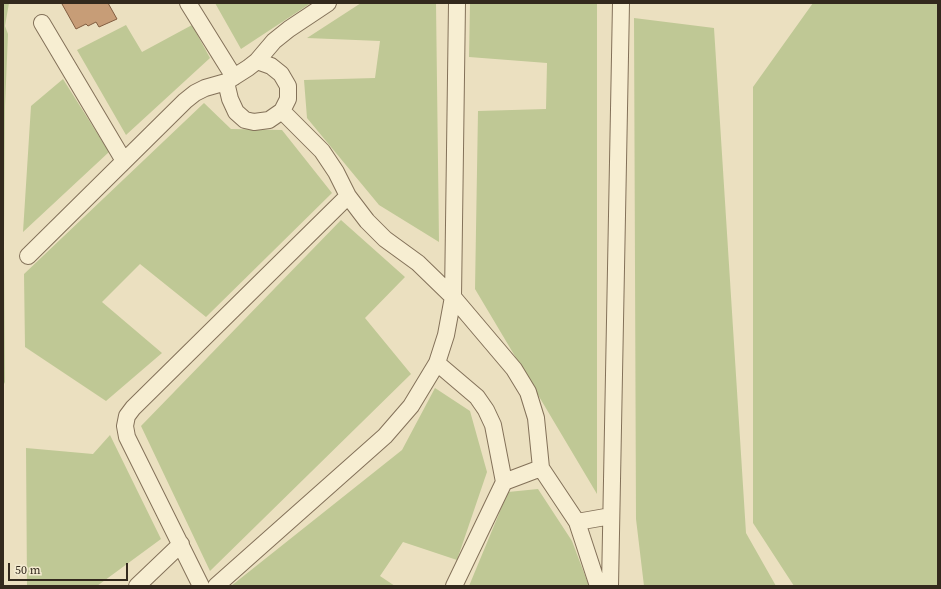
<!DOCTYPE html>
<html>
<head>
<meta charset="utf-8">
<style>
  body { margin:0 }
  #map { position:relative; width:941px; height:589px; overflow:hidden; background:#ebe0c0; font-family:"Source Serif 4",serif }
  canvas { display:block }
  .frame { position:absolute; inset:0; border:4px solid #33291d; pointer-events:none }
  .scale { position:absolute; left:8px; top:563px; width:120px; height:18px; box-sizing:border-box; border:2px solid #33291d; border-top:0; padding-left:5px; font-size:12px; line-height:14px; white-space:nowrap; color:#33291d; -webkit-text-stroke:3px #f3eacf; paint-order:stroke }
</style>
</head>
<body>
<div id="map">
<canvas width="941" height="589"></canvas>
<div class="frame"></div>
<div class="scale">50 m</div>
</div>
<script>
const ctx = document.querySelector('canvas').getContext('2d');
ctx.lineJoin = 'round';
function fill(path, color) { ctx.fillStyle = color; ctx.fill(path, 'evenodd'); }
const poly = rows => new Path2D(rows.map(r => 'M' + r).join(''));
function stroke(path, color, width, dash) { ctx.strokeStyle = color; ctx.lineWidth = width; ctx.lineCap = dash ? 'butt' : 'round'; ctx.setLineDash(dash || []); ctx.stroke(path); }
fill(poly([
  [3,3,9,3,5,26,8,34,5,106,4,246,5,382,3,386],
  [215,3,311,3,241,49],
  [361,3,436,3,439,242,379,205,307,118,304,80,375,78,380,41,307,38],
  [470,3,597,3,597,494,475,289,478,111,546,109,547,63,469,57],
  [813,3,938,3,938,586,794,586,753,523,753,87],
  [634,18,714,28,746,533,776,586,644,586,636,519],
  [126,25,142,52,192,25,210,58,126,135,77,50],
  [63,79,109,152,23,232,31,106],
  [204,103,231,129,282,130,332,193,206,317,140,264,102,302,162,353,106,401,25,347,24,274],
  [341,220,405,277,365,318,411,374,210,571,141,426],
  [435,388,470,411,487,472,457,560,403,542,380,576,395,586,231,586,402,450],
  [110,435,161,539,97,586,27,586,26,448,93,454],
  [538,489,572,541,589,586,469,586,508,492]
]), '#bfc895');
const building = poly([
  [65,3,108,3,117,19,99,27,96,22,88,26,86,24,76,29,62,4,65,3]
]);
fill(building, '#c79d77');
stroke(building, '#815d40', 1);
const minor = poly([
  [188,3,234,77],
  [42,23,124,161],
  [226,82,230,99,236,112,245,120,254,122,269,120,282,111,288,99,288,86,281,74,271,66,257,61],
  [282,111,322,151,336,172,348,196,367,221,385,239,418,263,453,297,514,369,528,392,536,418,541,468,577,522,598,586],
  [28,256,185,101,195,93,205,88,226,82,248,68,257,61,274,41,289,29,328,3],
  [437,363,477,397,486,410,493,425,504,482],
  [577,522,611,516],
  [137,586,181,544],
  [201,586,127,437,125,426,127,416,133,408,348,196],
  [216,586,385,436,411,406,437,363,446,335,453,297,457,3],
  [454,586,504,482,541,468],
  [610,586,621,3]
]);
stroke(minor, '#837159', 18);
stroke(minor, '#f7eed2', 16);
</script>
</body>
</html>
